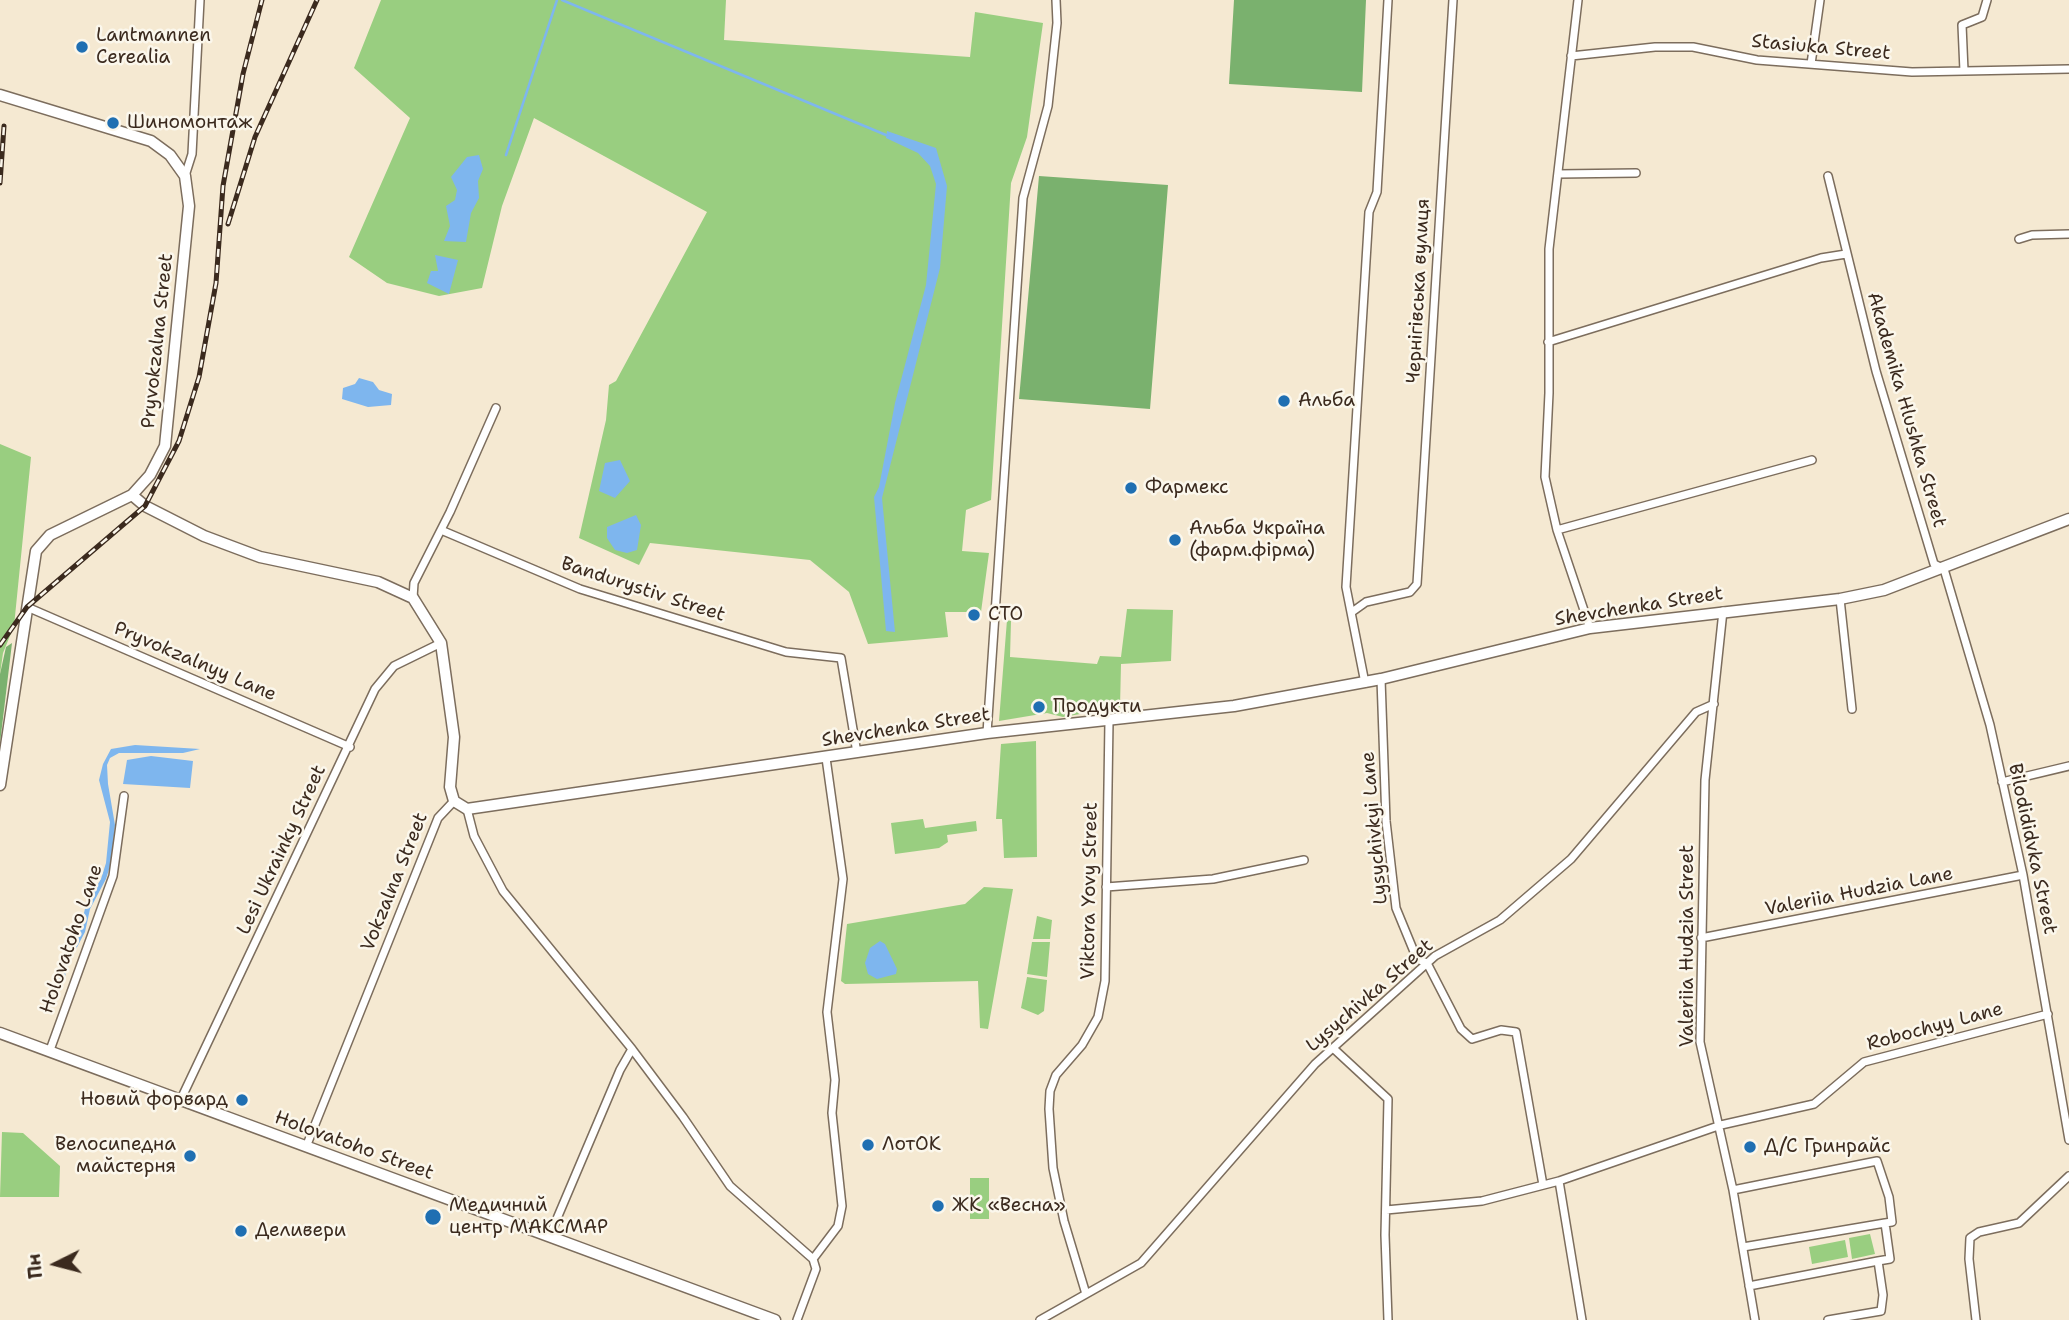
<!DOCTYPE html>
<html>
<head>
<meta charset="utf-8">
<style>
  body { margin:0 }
  #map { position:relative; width:2069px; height:1320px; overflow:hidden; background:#f5e9d2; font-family:"Shantell Sans",sans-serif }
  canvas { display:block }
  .north { position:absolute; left:21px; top:1229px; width:70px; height:70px; -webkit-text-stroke:5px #fbf7ec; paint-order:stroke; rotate:264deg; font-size:19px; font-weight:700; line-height:28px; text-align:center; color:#3b2a1e }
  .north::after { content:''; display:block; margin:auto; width:24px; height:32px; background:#3b2a1e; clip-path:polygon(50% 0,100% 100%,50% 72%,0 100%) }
</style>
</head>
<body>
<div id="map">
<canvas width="2069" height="1320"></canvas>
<div class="north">Пн</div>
</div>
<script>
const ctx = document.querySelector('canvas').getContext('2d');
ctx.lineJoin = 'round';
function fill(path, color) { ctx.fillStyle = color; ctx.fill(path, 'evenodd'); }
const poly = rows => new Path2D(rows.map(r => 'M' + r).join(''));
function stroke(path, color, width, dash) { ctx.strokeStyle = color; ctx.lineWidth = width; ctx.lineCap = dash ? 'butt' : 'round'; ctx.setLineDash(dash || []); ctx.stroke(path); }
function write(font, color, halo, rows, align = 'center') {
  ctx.font = font + ' "Shantell Sans",sans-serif'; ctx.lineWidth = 5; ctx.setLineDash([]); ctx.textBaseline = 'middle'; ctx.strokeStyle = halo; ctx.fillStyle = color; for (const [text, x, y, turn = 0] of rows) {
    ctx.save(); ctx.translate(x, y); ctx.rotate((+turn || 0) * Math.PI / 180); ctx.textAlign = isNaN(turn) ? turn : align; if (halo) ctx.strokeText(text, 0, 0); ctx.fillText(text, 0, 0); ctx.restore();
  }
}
fill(poly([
  [381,0,726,0,724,40,970,57,975,12,1043,23,1027,137,1011,183,991,500,966,510,962,551,989,553,981,612,945,612,948,637,868,644,849,592,810,560,650,543,639,565,579,538,606,420,609,385,616,381,707,212,534,118,502,206,482,288,439,296,387,283,349,257,410,118,354,68],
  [0,444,31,457,14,626,3,653,0,674],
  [1127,609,1173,610,1171,661,1121,664,1120,707,1063,717,1047,713,999,721,1007,620,1011,621,1010,657,1097,664,1100,656,1121,657],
  [1036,741,1037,857,1004,858,1002,819,996,819,1001,744],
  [923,819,925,828,976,821,977,831,947,835,948,842,939,848,895,854,891,823],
  [984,887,1013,889,988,1029,980,1028,978,981,845,984,841,981,847,924,965,904],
  [1037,916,1052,920,1050,939,1033,939],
  [1032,942,1050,942,1047,977,1027,974],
  [1027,977,1047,980,1044,1011,1038,1015,1021,1008],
  [2,1132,23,1133,60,1166,59,1197,0,1197],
  [970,1178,989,1178,989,1219,970,1219],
  [1870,1234,1875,1254,1852,1259,1849,1238],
  [1845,1240,1848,1257,1812,1264,1809,1247]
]), '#99ce80');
fill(poly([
  [1234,0,1366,0,1362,92,1229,84],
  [1039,176,1168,185,1150,409,1019,399],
  [12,643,0,743,0,674,6,647]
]), '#7ab16e');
fill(poly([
  [887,131,936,148,947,186,940,268,882,498,895,632,886,631,874,497,879,487,895,403,926,285,936,184,930,166,918,153,886,138],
  [479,155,483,169,478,181,479,198,471,213,466,242,444,241,450,226,446,206,455,200,457,190,451,177,467,157],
  [435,255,458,260,449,294,427,283,431,271,438,271],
  [359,378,373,382,379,390,392,394,391,405,368,407,342,399,343,388,355,384],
  [620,460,630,481,615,498,599,491,605,463],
  [636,515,641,525,637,550,627,553,615,550,607,538,607,527],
  [135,745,200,749,183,753,119,753,110,758,107,765,108,784,115,825,111,863,106,879,90,909,85,932,66,968,65,979,60,982,58,977,80,931,86,904,101,879,106,863,110,822,99,780,103,764,111,749],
  [151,756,193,761,190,788,123,784,127,760],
  [880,941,885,944,897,969,896,974,877,979,868,974,865,963,870,948]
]), '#7eb6ee');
stroke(poly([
  [562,0,886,135],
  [506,155,557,0]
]), '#7eb6ee', 2.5);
const minor = poly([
  [1578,0,1549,249,1549,393,1545,477,1557,530,1812,460],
  [1571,56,1655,47,1693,47,1757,60,1912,72,2069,69],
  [1811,64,1820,0],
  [1964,71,1962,25,1982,17,1987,0],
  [1558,174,1636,173],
  [185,176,192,154,200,0],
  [1828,176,1876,371,1934,564,1944,569,1990,725,2023,875,2069,1140],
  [2019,239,2032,235,2069,234],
  [1548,342,1821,258,1846,254],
  [441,530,580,589,786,652,841,658,857,753],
  [1557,530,1590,628],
  [413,598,414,583,450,512,496,408],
  [1840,599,1852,709],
  [27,607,350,747],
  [1723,611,1705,780,1700,1042,1733,1190,1755,1320],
  [1352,612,1366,602,1410,592,1417,584,1453,0],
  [1381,679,1386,821,1396,908,1417,959,1427,963,1461,1029,1472,1039,1501,1030,1516,1032,1543,1185],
  [1365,683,1346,587,1369,212,1377,192,1388,0],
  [987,733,1023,198,1048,106,1057,23,1056,0],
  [2002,782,2069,766],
  [467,809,474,836,503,891,632,1049,683,1117,730,1186,813,1259,816,1269,797,1320],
  [1106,887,1213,879,1304,860],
  [1701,938,2023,875],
  [1334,1049,1388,1099,1385,1235,1388,1320],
  [50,1050,113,876,124,796],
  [181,1099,375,689,394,666,441,643],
  [306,1147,438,818,454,801],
  [1559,1181,1582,1320],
  [1733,1190,1877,1161,1889,1197,1892,1222,1885,1223],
  [1386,1210,1482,1201,1559,1181,1721,1125,1814,1104,1864,1062,2048,1014],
  [550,1235,620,1070,632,1049],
  [1743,1247,1885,1223,1890,1259,1878,1261],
  [813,1259,838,1226,842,1206,832,1113,835,1080,827,1012,843,879,826,758],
  [1749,1286,1878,1261,1883,1295,1881,1311,1828,1320],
  [1086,1294,1064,1221,1053,1168,1049,1109,1050,1091,1056,1075,1082,1045,1098,1017,1105,981,1109,721],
  [1040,1320,1141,1263,1315,1064,1435,956,1500,920,1571,859,1696,712,1714,704],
  [1976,1320,1969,1259,1970,1238,1979,1232,2019,1223,2069,1176]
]);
const secondary = poly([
  [0,95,151,141,170,155,185,176,189,206,165,446,150,475,132,495,50,535,36,551,0,785],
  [132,495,145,506,204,536,260,557,378,582,413,598,441,643,454,737,450,787,454,801,467,809,987,733,1234,706,1381,679,1590,628,1840,599,1884,590,2069,519],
  [0,1033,775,1320]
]);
stroke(minor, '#7c6d5d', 10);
stroke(secondary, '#7c6d5d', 13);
stroke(minor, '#fff', 7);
stroke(secondary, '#fff', 10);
const rail = poly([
  [0,183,4,126],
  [228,224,255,137,317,0],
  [0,645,27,607,145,506,179,441,199,377,216,283,223,186,243,74,262,0]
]);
stroke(rail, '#3b2a1e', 5);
stroke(rail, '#fbf7ec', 2.5, [8]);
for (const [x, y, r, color] of [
  [82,47,7,"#1f6fb2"],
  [113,123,7,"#1f6fb2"],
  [1284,401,7,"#1f6fb2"],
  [1131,488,7,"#1f6fb2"],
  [1175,540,7,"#1f6fb2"],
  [974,615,7,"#1f6fb2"],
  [1039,707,7,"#1f6fb2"],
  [242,1100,7,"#1f6fb2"],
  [868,1145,7,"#1f6fb2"],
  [1750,1147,7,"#1f6fb2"],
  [190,1156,7,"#1f6fb2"],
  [938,1206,7,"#1f6fb2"],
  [433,1217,9,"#1f6fb2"],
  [241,1231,7,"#1f6fb2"]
]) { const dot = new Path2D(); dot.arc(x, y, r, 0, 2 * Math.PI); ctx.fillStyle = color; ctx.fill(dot); stroke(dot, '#fbf7ec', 2.5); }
write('19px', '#3b2a1e', '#fbf7ec', [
  ["Lantmannen",96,36],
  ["Cerealia",96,58],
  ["Шиномонтаж",127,123],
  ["Альба",1298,401],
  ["Фармекс",1145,488],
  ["Альба Україна",1189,529],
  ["(фарм.фірма)",1189,551],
  ["СТО",988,615],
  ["Продукти",1053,707],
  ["Новий форвард",228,1100,"right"],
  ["Велосипедна",176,1145,"right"],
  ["майстерня",176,1167,"right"],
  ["ЛотОК",882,1145],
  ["Д/С Гринрайс",1764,1147],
  ["Медичний",449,1206],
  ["центр МАКСМАР",449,1228],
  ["ЖК «Весна»",952,1206],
  ["Деливери",255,1231]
], 'left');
write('19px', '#3b2a1e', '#fbf7ec', [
  ["Stasiuka Street",1821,48,5],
  ["Чернігівська вулиця",1419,291,-87],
  ["Pryvokzalna Street",158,341,-84],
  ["Akademika Hlushka Street",1906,410,74],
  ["Bandurystiv Street",643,590,18],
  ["Shevchenka Street",1639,607,-9],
  ["Pryvokzalnyy Lane",195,662,23],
  ["Shevchenka Street",906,728,-9],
  ["Lysychivkyi Lane",1375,828,-95],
  ["Bilodididvka Street",2032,849,78],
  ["Lesi Ukrainky Street",282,850,-65],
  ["Vokzalna Street",395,882,-68],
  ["Viktora Yovy Street",1090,891,-89],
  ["Valeriia Hudzia Lane",1859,892,-11],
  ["Holovatoho Lane",72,939,-71],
  ["Valeriia Hudzia Street",1688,946,-90],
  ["Lysychivka Street",1370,996,-41],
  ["Robochyy Lane",1935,1027,-15],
  ["Holovatoho Street",354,1146,20]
]);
</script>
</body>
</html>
